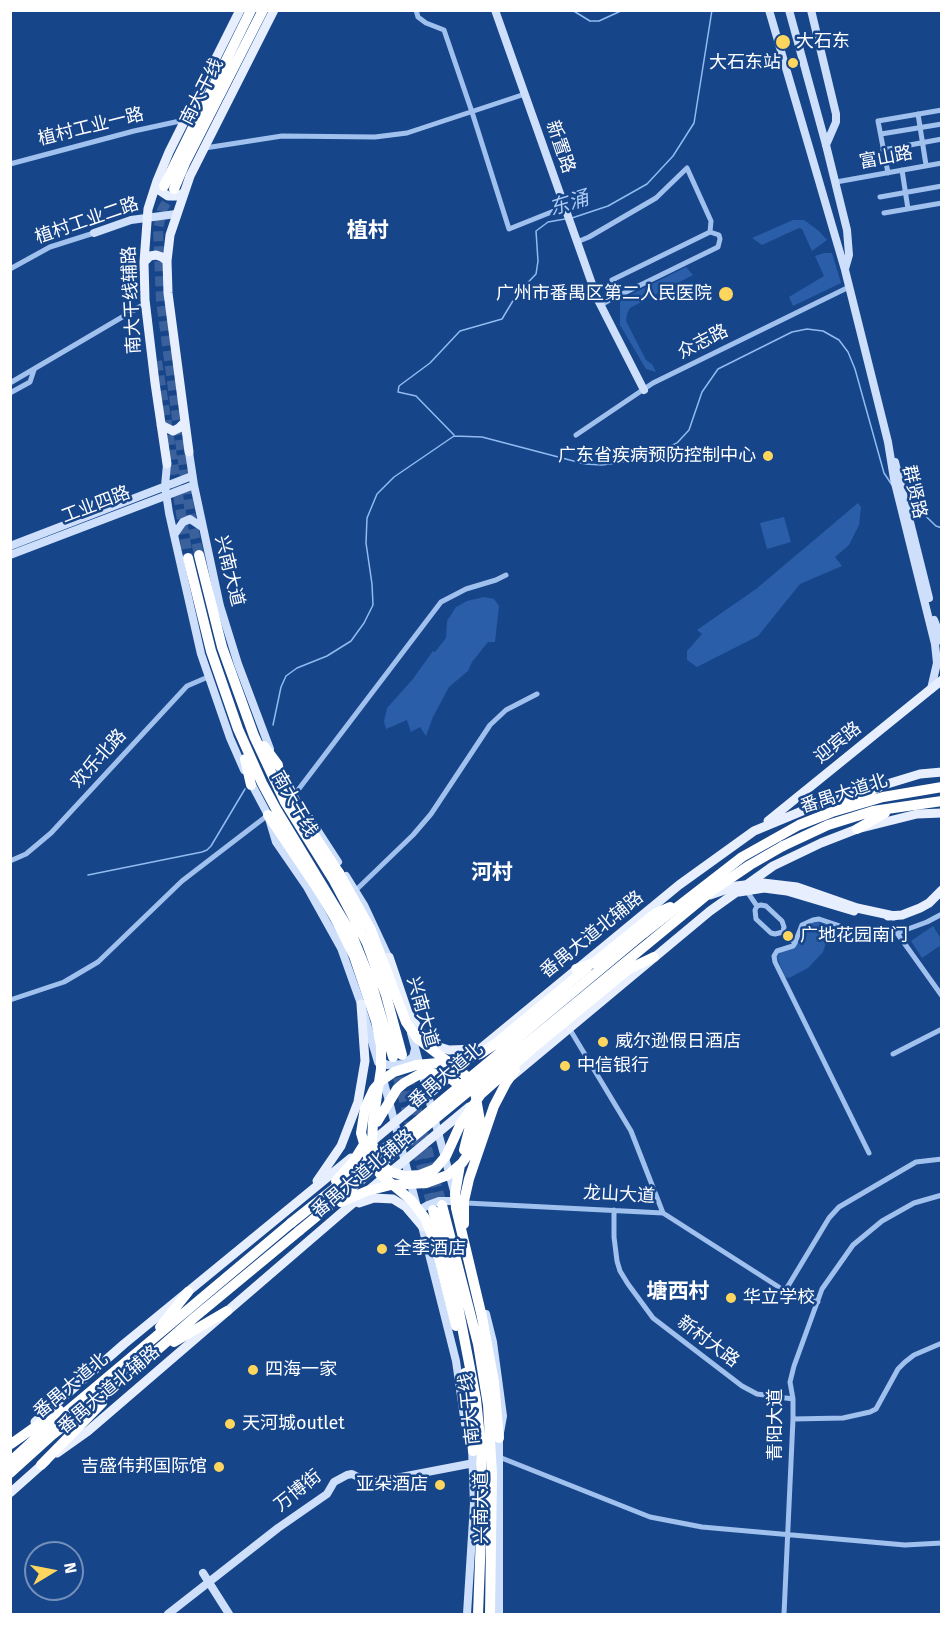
<!DOCTYPE html>
<html>
<head>
<meta charset="utf-8">
<style>
  body { margin:0 }
  #map { position:relative; width:952px; height:1625px; overflow:hidden; background:#17458a; font-family:"Fira Sans",sans-serif }
  canvas { display:block }
  .frame { position:absolute; inset:0; border:12px solid #fff; pointer-events:none }
  .north { position:absolute; left:24px; top:1541px; width:60px; height:60px; box-sizing:border-box; background:#17458a; border:2px solid #748fb9; border-radius:50%; rotate:80deg; font-size:16px; font-weight:700; line-height:24px; text-align:center; color:#fff }
  .north::after { content:''; display:block; margin:auto; width:21px; height:27px; background:#ffd65d; clip-path:polygon(50% 0,100% 100%,50% 72%,0 100%) }
</style>
</head>
<body>
<div id="map">
<canvas width="952" height="1625"></canvas>
<div class="frame"></div>
<div class="north">N</div>
</div>
<script>
const ctx = document.querySelector('canvas').getContext('2d');
ctx.lineJoin = 'round';
function fill(path, color) { ctx.fillStyle = color; ctx.fill(path, 'evenodd'); }
const poly = rows => new Path2D(rows.map(r => 'M' + r).join(''));
function stroke(path, color, width, dash) { ctx.strokeStyle = color; ctx.lineWidth = width; ctx.lineCap = dash ? 'butt' : 'round'; ctx.setLineDash(dash || []); ctx.stroke(path); }
function write(font, color, halo, rows, align = 'center') {
  ctx.font = font + ' "Fira Sans","Noto Sans SC",sans-serif'; ctx.lineWidth = 5; ctx.setLineDash([]); ctx.textBaseline = 'middle'; ctx.strokeStyle = halo; ctx.fillStyle = color; for (const [text, x, y, turn = 0] of rows) {
    ctx.save(); ctx.translate(x, y); ctx.rotate((+turn || 0) * Math.PI / 180); ctx.textAlign = isNaN(turn) ? turn : align; if (halo) ctx.strokeText(text, 0, 0); ctx.fillText(text, 0, 0); ctx.restore();
  }
}
fill(poly([
  [793,220,804,220,819,231,827,240,812,251,802,229,799,228,762,245,752,238],
  [824,253,832,253,841,283,793,306,789,297,824,276,815,256],
  [686,267,693,275,630,308,627,314,626,321,646,360,652,364,656,372,646,369,620,325,620,300],
  [858,503,861,507,859,525,849,545,835,557,842,566,800,584,758,636,697,667,687,660,687,651,702,634,697,630,756,589],
  [784,517,791,542,767,549,760,523],
  [484,597,494,599,499,606,495,642,488,642,472,662,468,671,449,687,433,717,426,736,420,727,411,732,407,720,386,729,384,721,387,708,412,680,433,651,435,652,446,638,447,621,456,607,467,601],
  [818,922,827,924,830,931,823,952,808,968,789,978,785,977,777,957,780,952,795,947,800,940,803,928,807,924],
  [933,926,941,939,941,945,922,958,911,941]
]), '#2a5ea8');
stroke(poly([
  [572,10,590,21,599,21,623,10],
  [572,218,608,206,647,184,673,156,694,123,712,10],
  [454,435,416,396,398,392,399,386,430,363,460,331,502,319,517,294,536,274,538,261,536,231,548,222,565,219],
  [909,500,936,526,942,528],
  [273,725,281,687,286,676,297,668,327,656,351,641,364,623,373,605,372,584,366,543,367,518,377,494,394,477,454,436,482,437,585,464,602,465,624,462,653,454,677,443,689,430,702,392,718,369,792,332,807,329,823,331,839,340,848,352,855,369,884,473,892,485],
  [88,875,202,852,207,850,211,846,245,789]
]), '#92bbf1', 1.5);
stroke(poly([
  [174,190,162,210,158,229,161,301,190,514,199,555],
  [157,361,188,558],
  [404,1061,442,1205],
  [394,1063,433,1210]
]), '#3a619c', 10, [10, 5]);
stroke(poly([
  [416,10,418,17,426,23,444,30,472,112,509,229,564,207],
  [918,114,926,165],
  [881,134,942,124],
  [205,148,282,136,375,137,407,133,525,94],
  [883,150,942,139],
  [10,164,134,131,180,121],
  [902,170,908,209],
  [888,173,878,121,942,110],
  [836,182,942,163],
  [880,197,942,186],
  [884,213,942,203],
  [577,242,589,237,656,198,687,168,711,221,710,232,612,280],
  [10,269,50,247,94,233],
  [616,297,718,247,720,239,719,235,710,232],
  [601,305,611,299],
  [10,383,141,306],
  [10,393,30,382,34,370],
  [576,435,653,383,849,287],
  [295,794,441,602,466,589,496,580,506,575],
  [10,861,26,854,51,833,187,686,208,677],
  [746,890,757,906],
  [355,891,413,835,431,814,490,725,506,710,537,694],
  [761,905,766,906,782,921,784,927,783,932,775,934,771,933,756,919,755,910,757,906,761,905],
  [783,932,795,943],
  [897,933,942,996],
  [795,943,793,946,777,951,774,956,775,962,869,1153],
  [795,943,802,925,813,920,819,919,843,927,879,933,897,933,927,922,942,914],
  [10,1000,64,982,98,962,182,881,268,815],
  [569,1028,631,1131,663,1213],
  [893,1054,942,1029],
  [466,1203,663,1213,785,1291,818,1302],
  [614,1210,614,1237,617,1261,620,1271,628,1284,653,1318,742,1386,757,1394,793,1399],
  [785,1291,829,1218,839,1207,916,1162,942,1159],
  [793,1419,843,1418,870,1412,876,1409,898,1369,905,1362,914,1355,942,1343],
  [499,1457,650,1517,702,1527,905,1545,942,1543],
  [784,1614,793,1419,793,1399,790,1382,794,1366,822,1289,853,1245,882,1221,914,1203,942,1195]
]), '#a0c0ee', 5);
stroke(poly([
  [495,10,597,298,644,390],
  [769,10,845,270,888,442,894,479,935,644,937,663,931,689],
  [789,10,826,145,847,230,849,255,845,269],
  [811,10,836,114,836,122,826,145],
  [94,233,131,220,176,214],
  [189,452,194,485,220,606,238,664,270,749],
  [895,462,929,598],
  [167,464,165,486,169,513,201,654,230,738,244,770],
  [174,535,183,522,190,519,202,527],
  [10,546,192,476],
  [10,555,194,485],
  [934,620,942,641],
  [276,761,289,787],
  [250,781,268,815,276,842,307,887,341,948,361,1004,378,1062],
  [301,805,338,862],
  [346,876,364,905,391,963],
  [411,1033,454,1191],
  [377,1058,387,1065,404,1064,413,1057,415,1049],
  [382,1075,417,1207],
  [418,1211,428,1205,439,1201,452,1201,457,1203],
  [421,1222,456,1361,465,1424],
  [486,1314,493,1342,503,1416,499,1438,499,1614],
  [203,1573,229,1614],
  [168,1614,278,1528,327,1494,334,1482,347,1475,352,1474,370,1483,474,1463],
  [467,1614,474,1504,472,1447]
]), '#cddffa', 8);
stroke(poly([
  [156,184,159,190,168,196,178,196,183,193],
  [144,262,150,256,156,255,162,257,167,261],
  [161,425,173,431,179,428,185,422],
  [189,452,168,293,167,261,170,235,190,176,274,10],
  [167,464,155,383,145,300,144,262,148,209,157,181,169,152,240,10],
  [874,788,920,774,942,772],
  [768,821,942,680],
  [739,892,764,888,787,891,854,911],
  [888,916,902,915,920,908,929,903,942,890],
  [389,957,408,1013,422,1034,436,1046,449,1050,478,1049],
  [469,1058,679,885,754,831,819,804,855,793],
  [512,1076,710,911,773,866,821,843,857,829,917,814,942,813],
  [369,1144,453,1074],
  [317,1181,341,1146,358,1102,365,1061,361,1004],
  [359,1203,374,1198,393,1199,406,1207,423,1227],
  [35,1422,124,1344,351,1158],
  [57,1453,88,1431,346,1209,469,1107],
  [10,1493,46,1461]
]), '#e7efff', 9);
stroke(poly([
  [164,186,251,10],
  [174,189,185,163,263,10],
  [199,555,222,647,254,736,285,802,333,879,367,943,386,995,402,1055],
  [188,558,211,651,238,729,262,783,276,809,351,933,371,982,393,1057],
  [264,746,278,765],
  [245,759,251,785],
  [286,782,305,821,339,873],
  [846,801,879,787],
  [268,815,317,888],
  [857,829,885,813],
  [783,846,828,825,873,811,942,801],
  [644,933,742,857,799,825,832,812,883,797,942,787],
  [576,969,594,963,656,913,670,907],
  [563,988,587,968],
  [442,1205,478,1344,488,1405,492,1474,490,1614],
  [433,1210,457,1301,476,1399,481,1447,482,1509,478,1614],
  [482,1317,494,1382,499,1438],
  [160,1327,188,1292],
  [174,1342,227,1311],
  [465,1373,473,1451],
  [11,1444,59,1410],
  [10,1462,47,1428,291,1223],
  [41,1465,102,1403],
  [10,1473,52,1435,131,1373,195,1317,299,1231]
]), '#fff', 10);
stroke(poly([
  [710,895,736,886,763,883,797,887,857,908,894,916]
]), '#e7efff', 9);
stroke(poly([
  [339,873,371,930,406,1022,417,1038,465,1075,475,1092,480,1121,471,1150,462,1163,448,1175,426,1183,391,1185,367,1191,341,1202],
  [317,888,335,918,354,956,376,1021,381,1046,381,1069,373,1122,372,1143,377,1157,384,1167,391,1172,405,1176,420,1175,435,1169,446,1156,461,1123,481,1094,533,1048,629,969,654,957],
  [377,1122,397,1089,404,1083,420,1074,431,1073,449,1077,465,1090],
  [464,1150,472,1118,471,1107],
  [460,1165,455,1194,456,1208,482,1317],
  [336,1181,353,1162,365,1143],
  [291,1223,389,1145,644,933],
  [464,1224,464,1201,469,1179,494,1106,506,1083,515,1070],
  [299,1231,713,890,750,865,783,846],
  [456,1326,436,1246,425,1218,411,1200,381,1175,368,1157,361,1133,365,1108,374,1089,381,1081,394,1072,416,1065,459,1061,480,1054,495,1044,563,988]
]), '#fff', 10);
for (const [x, y, r, color] of [
  [783,42,8,"#ffd65d"],
  [793,63,6,"#ffd65d"],
  [726,294,8,"#ffd65d"],
  [768,456,6,"#ffd65d"],
  [788,936,6,"#ffd65d"],
  [603,1042,6,"#ffd65d"],
  [565,1066,6,"#ffd65d"],
  [382,1249,6,"#ffd65d"],
  [731,1298,6,"#ffd65d"],
  [253,1370,6,"#ffd65d"],
  [230,1424,6,"#ffd65d"],
  [219,1467,6,"#ffd65d"],
  [440,1485,6,"#ffd65d"]
]) { const dot = new Path2D(); dot.arc(x, y, r, 0, 2 * Math.PI); ctx.fillStyle = color; ctx.fill(dot); stroke(dot, '#17458a', 2); }
write('18px', '#fff', '#17458a', [
  ["大石东",796,42],
  ["大石东站",781,63,"right"],
  ["广州市番禺区第二人民医院",712,294,"right"],
  ["广东省疾病预防控制中心",756,456,"right"],
  ["广地花园南门",800,936],
  ["威尔逊假日酒店",615,1042],
  ["中信银行",577,1066],
  ["全季酒店",394,1249],
  ["华立学校",743,1298],
  ["四海一家",265,1370],
  ["天河城outlet",242,1424],
  ["吉盛伟邦国际馆",207,1467,"right"],
  ["亚朵酒店",428,1485,"right"]
], 'left');
write('18px', '#fff', '#17458a', [
  ["南大干线",202,92,-63],
  ["植村工业一路",91,127,-14],
  ["新置路",560,147,71],
  ["富山路",886,158,-11],
  ["植村工业二路",87,221,-19],
  ["南大干线辅路",132,300,-93],
  ["众志路",703,342,-27],
  ["群贤路",914,492,77],
  ["工业四路",96,505,-21],
  ["兴南大道",229,571,76],
  ["迎宾路",838,743,-39],
  ["欢乐北路",99,759,-48],
  ["番禺大道北",844,794,-18],
  ["南大干线",294,804,60],
  ["番禺大道北辅路",592,935,-39],
  ["兴南大道",422,1012,74],
  ["番禺大道北",446,1076,-40],
  ["番禺大道北铺路",363,1174,-40],
  ["龙山大道",619,1195,3],
  ["新村大路",708,1342,37],
  ["番禺大道北",71,1386,-40],
  ["番禺大道北辅路",109,1390,-40],
  ["南大干线",470,1409,-96],
  ["青阳大道",776,1425,-90],
  ["万博街",298,1491,-39],
  ["兴南大道",482,1508,-90]
]);
write('italic 20px', '#accbf5', '#17458a', [
  ["东涌",569,204,-17]
]);
write('bold 21px', '#fff', '#17458a', [
  ["植村",368,231],
  ["河村",492,873],
  ["塘西村",678,1292]
]);
</script>
</body>
</html>
